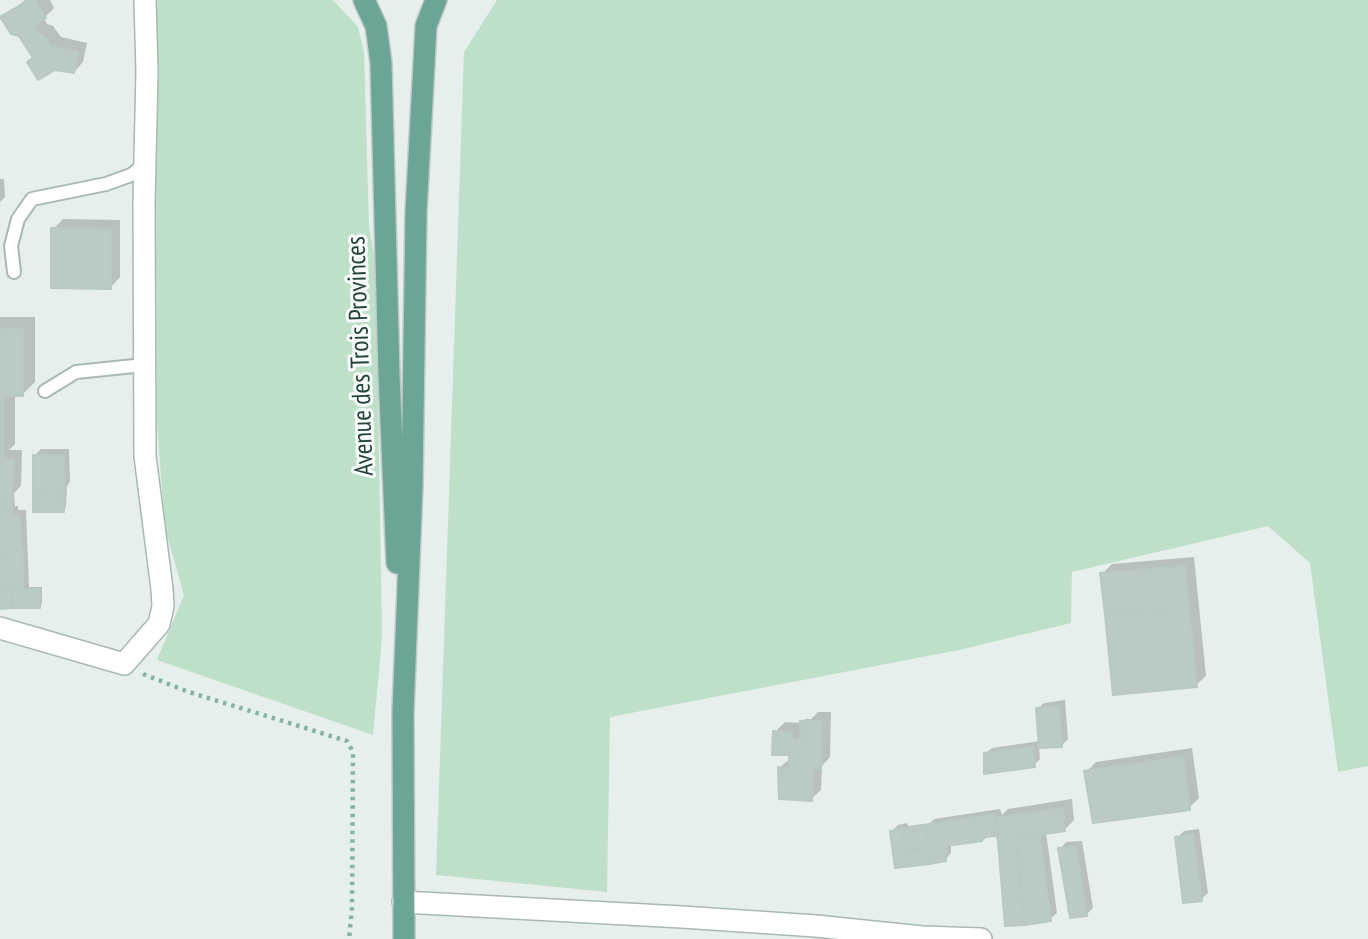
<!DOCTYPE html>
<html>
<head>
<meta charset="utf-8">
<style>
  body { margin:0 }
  canvas { display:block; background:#e6efeb }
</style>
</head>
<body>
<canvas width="1368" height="939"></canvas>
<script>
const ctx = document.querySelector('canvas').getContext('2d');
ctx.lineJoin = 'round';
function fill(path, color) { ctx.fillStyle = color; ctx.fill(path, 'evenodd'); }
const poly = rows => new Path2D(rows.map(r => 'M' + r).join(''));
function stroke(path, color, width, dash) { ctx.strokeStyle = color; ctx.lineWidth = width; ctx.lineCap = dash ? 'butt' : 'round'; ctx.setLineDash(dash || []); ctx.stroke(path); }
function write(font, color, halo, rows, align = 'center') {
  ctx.font = font + ' "PT Sans Narrow",sans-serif'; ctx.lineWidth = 6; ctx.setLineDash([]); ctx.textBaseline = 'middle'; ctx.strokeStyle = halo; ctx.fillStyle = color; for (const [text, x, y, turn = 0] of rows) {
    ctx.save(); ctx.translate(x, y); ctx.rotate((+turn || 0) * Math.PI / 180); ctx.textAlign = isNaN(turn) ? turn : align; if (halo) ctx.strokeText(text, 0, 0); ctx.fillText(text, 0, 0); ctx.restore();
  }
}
fill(poly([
  [155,0,333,0,358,27,364,52,369,227,376,265,382,638,373,735,157,660,184,595,165,528,157,424],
  [497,0,1368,0,1368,766,1338,772,1310,563,1268,526,1072,572,1071,623,959,650,610,717,607,892,436,875,464,52]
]), '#bfe0c8');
fill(poly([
  [25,0,50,0,54,8,44,18,47,24,53,26,61,37,87,43,83,62,74,72,34,57,20,34,3,18],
  [0,179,4,179,5,197,0,202],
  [63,219,120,220,120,277,111,287,53,229],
  [0,317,35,317,35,382,22,395,15,394,15,444,9,450,22,450,21,486,14,493,15,506,18,506,18,510,26,510,29,587,42,587,42,604,39,606,0,607],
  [41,449,69,449,70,482,67,486,66,507,63,510,35,455],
  [1194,557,1206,676,1196,685,1102,574,1112,564],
  [1065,700,1068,739,1062,745,1039,747,1040,759,1034,765,985,754,992,748,1040,741,1037,709,1044,703],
  [818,712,831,712,830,757,822,766,821,790,811,799,780,767,791,758,775,732,785,722,802,723,805,719,811,719],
  [1192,748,1199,798,1189,808,1086,772,1096,762],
  [1072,799,1074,820,1064,830,1046,832,1057,913,1050,919,999,834,951,843,951,853,945,860,896,866,892,831,898,825,907,823,908,826,930,823,934,819,1000,809,1002,815,1008,809],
  [1199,829,1208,893,1201,899,1177,838,1184,831],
  [1082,841,1093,908,1087,914,1060,849,1066,842]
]), '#0003');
const building = poly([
  [29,0,35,0,46,18,33,27,38,33,44,35,51,46,78,52,74,73,55,70,38,80,27,62,33,58,19,36,11,34,0,17,29,0],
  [51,228,111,229,111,289,51,288,51,228],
  [0,329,23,329,23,396,3,396,3,459,0,459,0,329],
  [33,455,64,455,65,490,33,489,33,455],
  [0,459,14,459,12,498,0,498,0,459],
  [33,489,65,490,64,497,33,497,33,489],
  [33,497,64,497,64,512,33,512,33,497],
  [0,498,12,498,13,511,0,511,0,498],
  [0,511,13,511,12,516,20,516,21,550,9,551,9,558,0,558,0,511],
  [23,550,24,608,12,608,12,587,0,587,0,558,9,558,9,551,23,550],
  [1185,566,1189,607,1105,615,1100,573,1185,566],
  [0,587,12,587,12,608,0,609,0,587],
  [24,589,40,589,40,608,24,608,24,589],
  [1189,607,1197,687,1113,695,1105,615,1189,607],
  [1059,706,1062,747,1039,748,1036,708,1059,706],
  [800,721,807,721,805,739,800,739,800,721],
  [807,721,822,721,821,769,813,769,812,801,779,799,778,767,790,768,789,755,772,755,773,731,792,732,793,739,805,739,807,721],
  [1033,747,1035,767,984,774,984,753,1033,747],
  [1183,757,1190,810,1093,823,1084,771,1183,757],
  [1063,808,1065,831,1016,838,1025,925,1005,926,996,818,1063,808],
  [994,814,996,818,998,836,985,837,982,841,946,846,946,861,930,864,926,825,994,814],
  [926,825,928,848,905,850,902,829,926,825],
  [902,829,905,850,928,848,930,864,895,868,890,831,902,829],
  [1193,834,1202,901,1183,903,1175,837,1193,834],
  [1040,836,1051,921,1025,925,1016,838,1040,836],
  [1076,846,1087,916,1070,918,1058,848,1076,846]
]);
fill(building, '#bbcac4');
stroke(building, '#b8c9c2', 2);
const lane = poly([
  [14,272,11,246,18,219,32,199,106,184,131,175,145,164],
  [45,391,76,372,144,365]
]);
const street = poly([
  [0,628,124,664,159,624,163,606,162,589,145,456,144,202,147,72,145,0],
  [403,902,682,917,816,926,922,937,981,939]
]);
const primary = poly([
  [364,0,376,26,381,63,389,374,397,563],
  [404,939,403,712,412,486,416,212,426,26,436,0]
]);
stroke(lane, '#a8b8b2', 16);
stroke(street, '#a8b8b2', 24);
stroke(primary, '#c2cac8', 24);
stroke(poly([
  [143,674,189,692,347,741,353,752,352,908,349,939]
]), '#86b3a5', 4.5, [3.5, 5]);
stroke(lane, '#fff', 12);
stroke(street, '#fff', 21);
stroke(primary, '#6aa596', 21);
write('26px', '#24423a', '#f7fbf9', [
  ["Avenue des Trois Provinces",361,356,-92]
]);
</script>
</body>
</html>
